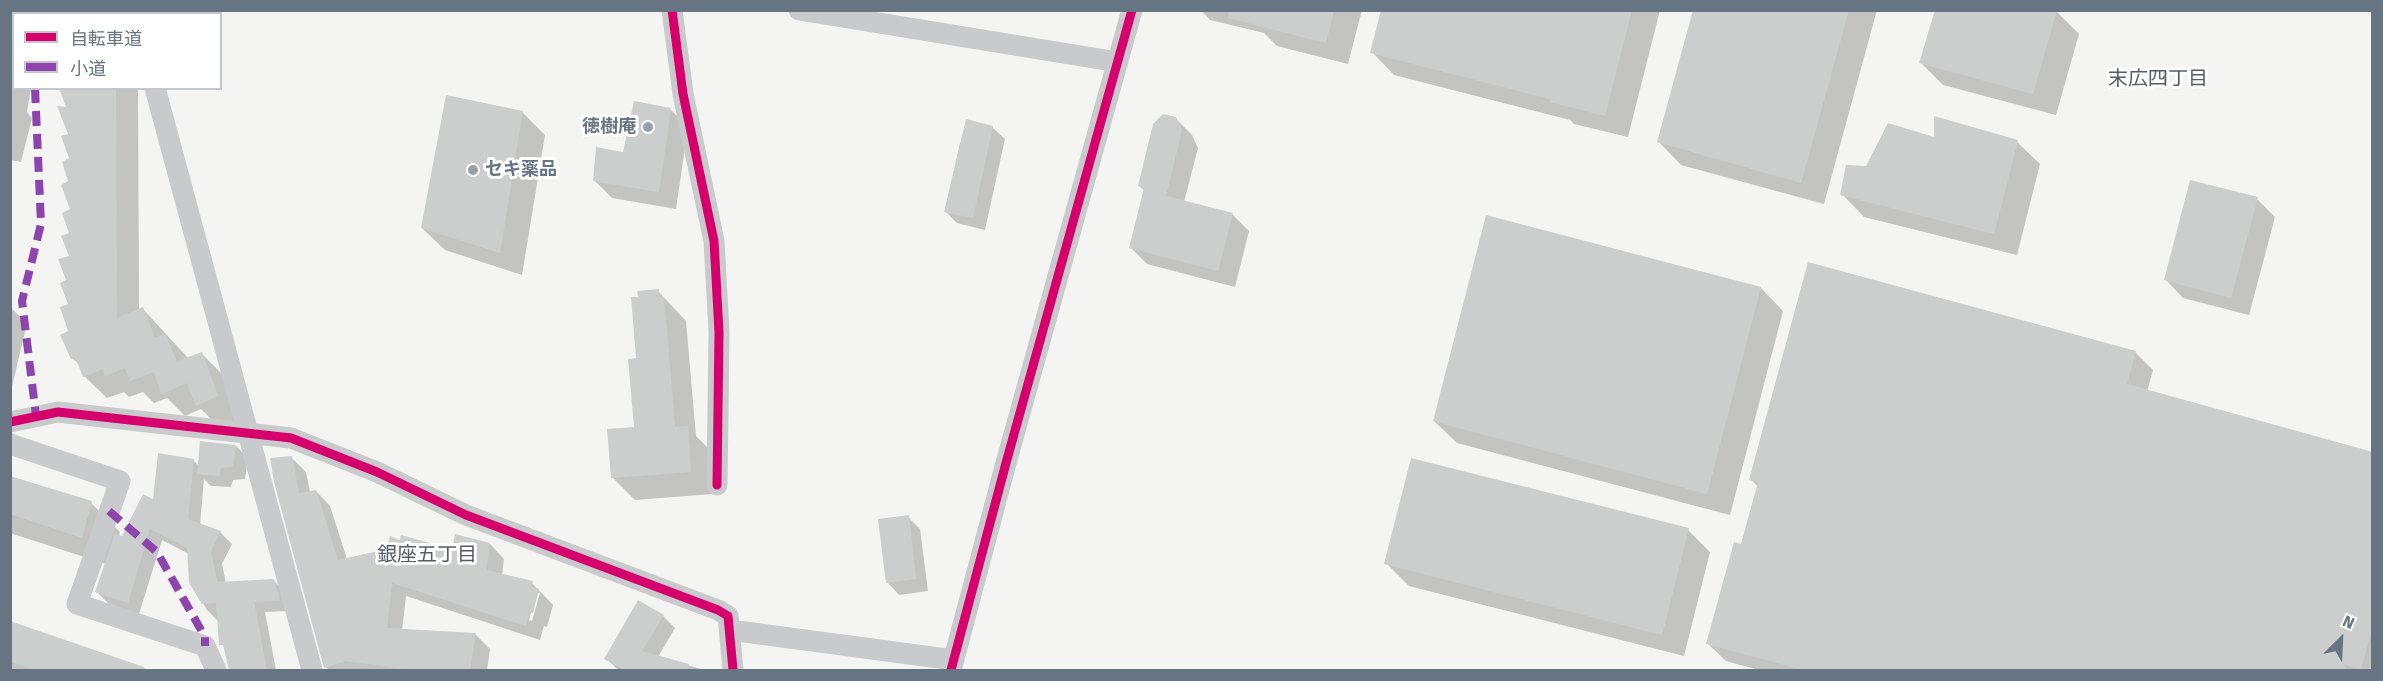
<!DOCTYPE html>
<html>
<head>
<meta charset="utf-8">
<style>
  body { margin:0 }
  #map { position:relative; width:2383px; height:681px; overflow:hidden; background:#f4f5f3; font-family:"Fira Sans","Noto Sans JP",sans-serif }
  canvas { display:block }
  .frame { position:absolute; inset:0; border:12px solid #677481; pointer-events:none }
  .legend { position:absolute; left:12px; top:12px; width:210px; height:78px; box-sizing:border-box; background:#fff; border:2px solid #c2c7cd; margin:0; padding:8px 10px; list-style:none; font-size:18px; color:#677481 }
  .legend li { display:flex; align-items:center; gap:12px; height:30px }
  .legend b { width:30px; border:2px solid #c2c7cd }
  .north { position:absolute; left:2311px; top:609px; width:60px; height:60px; -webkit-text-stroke:4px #fff; paint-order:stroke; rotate:24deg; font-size:16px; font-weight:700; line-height:24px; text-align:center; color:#677481 }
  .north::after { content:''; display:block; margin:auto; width:21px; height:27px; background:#677481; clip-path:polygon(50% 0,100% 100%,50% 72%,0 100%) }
</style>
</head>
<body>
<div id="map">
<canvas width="2383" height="681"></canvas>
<div class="frame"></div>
<ul class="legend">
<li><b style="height:8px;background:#d6006c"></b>自転車道</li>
<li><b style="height:8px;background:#8e44ad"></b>小道</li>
</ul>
<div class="north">N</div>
</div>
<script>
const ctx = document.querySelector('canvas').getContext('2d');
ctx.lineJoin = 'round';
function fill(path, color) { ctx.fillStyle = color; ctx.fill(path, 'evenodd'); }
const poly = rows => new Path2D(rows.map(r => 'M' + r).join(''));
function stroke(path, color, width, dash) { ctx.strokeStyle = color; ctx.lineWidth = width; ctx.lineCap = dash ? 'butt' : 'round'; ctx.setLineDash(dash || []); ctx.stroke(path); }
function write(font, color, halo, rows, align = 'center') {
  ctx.font = font + ' "Fira Sans","Noto Sans JP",sans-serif'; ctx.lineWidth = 6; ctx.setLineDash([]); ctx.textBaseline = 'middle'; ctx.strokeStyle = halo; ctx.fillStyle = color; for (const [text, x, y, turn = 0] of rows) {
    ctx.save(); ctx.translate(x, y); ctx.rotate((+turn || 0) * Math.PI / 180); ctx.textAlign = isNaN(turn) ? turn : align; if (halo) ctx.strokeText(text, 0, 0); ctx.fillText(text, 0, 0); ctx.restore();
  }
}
fill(poly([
  [69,10,115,10,118,14,62,14],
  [1201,10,1362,10,1348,64,1277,46,1264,33,1210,20],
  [1382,10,1660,10,1628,137,1574,124,1570,120,1394,75,1372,52],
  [1695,10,1877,10,1824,204,1681,165,1659,142],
  [2056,11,2079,34,2056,115,1943,85,1921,63],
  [10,53,14,53,14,88,31,88,27,112,32,118,21,162,10,160],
  [61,88,138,88,139,310,143,309,188,358,202,354,224,376,240,419,220,428,201,409,185,416,167,398,154,403,143,392,129,397,124,392,107,398,84,376,81,366,72,358,68,281,71,257,70,135,68,109],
  [670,109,688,127,676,209,612,198,595,181],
  [522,112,545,135,522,275,445,250,422,228],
  [1175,118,1192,135,1198,148,1184,202,1233,215,1249,231,1235,287,1147,264,1130,247,1145,191,1139,186],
  [992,127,1005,139,985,230,957,223,945,211,960,143],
  [1935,139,2017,142,2040,164,2017,255,1864,217,1842,194,1867,167],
  [2257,199,2275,217,2249,315,2183,298,2166,280],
  [1761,288,1783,311,1730,515,1457,443,1434,421],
  [658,291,686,321,696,436,710,450,713,494,635,500,612,477,635,428,640,298],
  [10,307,27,323,10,395],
  [2135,352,2153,370,2147,392,2372,453,2372,670,1759,670,1726,661,1708,644,1742,546,1758,487,1751,479],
  [236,446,248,458,245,479,233,480,231,487,211,486,204,479,200,525,220,532,232,544,222,564,226,583,274,581,285,592,290,611,265,612,276,670,236,670,228,662,218,621,207,610,191,583,189,554,162,540,139,614,109,604,97,592,106,564,10,533,10,478,91,503,120,532,119,537,122,537,193,460,199,466],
  [292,458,306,472,310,492,316,491,330,506,347,559,388,550,401,542,453,551,490,544,504,559,502,575,532,583,553,605,547,627,544,626,540,640,406,596,402,631,476,635,490,649,487,670,329,670,326,667],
  [536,593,540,593,532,621,529,620],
  [908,517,920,529,928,591,899,595,887,582],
  [1688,530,1710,552,1684,656,1409,586,1386,563],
  [663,616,675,628,658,657,705,670,618,670,606,658],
  [10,623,149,670,10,670]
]), '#0003');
fill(poly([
  [1229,10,1334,10,1326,43,1228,18],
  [1381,10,1632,10,1605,116,1550,102,1550,99,1370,53],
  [1693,10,1849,10,1801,183,1657,142],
  [1935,10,2057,10,2033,94,1919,63],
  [59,88,116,88,117,318,143,307,155,338,165,334,177,361,202,352,218,396,196,406,187,383,161,394,154,372,130,381,125,368,105,376,103,369,83,377,75,357,71,359,60,335,68,331,60,307,68,304,60,283,66,280,58,259,69,256,61,236,69,233,62,213,70,209,61,185,68,181,62,162,69,158,61,136,68,134,57,106,66,107],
  [446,95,523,111,500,253,421,228],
  [634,101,671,108,659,192,593,181,596,147,623,152],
  [1163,114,1176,117,1182,130,1166,196,1233,213,1218,271,1129,248,1144,188,1138,186,1153,124],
  [1934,116,2018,140,1994,234,1840,195,1846,165,1866,166,1888,123,1934,137],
  [966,119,993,126,973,218,944,212],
  [2190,180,2258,197,2231,298,2164,280],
  [1486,215,1761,287,1707,494,1433,421],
  [1808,262,2136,351,2127,384,2373,452,2373,625,2361,669,2345,665,2344,670,1803,670,1706,644,1734,542,1741,544,1758,482,1749,480],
  [659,289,659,297,664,297,675,427,688,426,691,472,611,478,607,429,634,427,628,359,636,358,631,297,638,297,637,291],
  [200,441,236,445,233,467,221,468,219,476,197,474],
  [158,453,194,459,188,519,221,531,211,551,217,582,274,579,280,601,254,602,267,670,229,670,223,645,219,645,216,603,202,604,189,583,187,548,150,529,128,603,95,592,115,534,122,536,143,494,153,499],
  [292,456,299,493,316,490,338,560,387,549,390,536,400,540,401,535,452,549,455,534,490,543,486,570,533,581,531,587,539,589,533,613,529,612,526,626,392,583,387,628,476,633,470,670,411,670,345,661,324,668,274,482,270,458],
  [1411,458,1689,528,1662,635,1384,564],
  [10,476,92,501,82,538,10,514],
  [909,515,916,579,886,583,878,519],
  [638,600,664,615,642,651,689,664,688,670,624,670,604,659],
  [10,621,144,667,143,670,35,670,10,662]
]), '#cccece');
stroke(poly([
  [136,10,137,14],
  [672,10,683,94,714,241,719,332,717,485],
  [799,10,1118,62],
  [155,88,312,670],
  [10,422,58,412,291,438,377,472,466,515,718,610,728,616,733,670],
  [10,444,120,481,77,604,205,646,216,670],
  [730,630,954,660],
  [951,670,1006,463,1132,10]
]), '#c9cacb', 21);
stroke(poly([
  [37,14,37,10],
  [35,88,41,224,22,301,36,416],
  [109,511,157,552,205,637,205,646]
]), '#8e44ad', 8, [15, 8]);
stroke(poly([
  [672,10,683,94,714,241,719,332,717,485],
  [10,422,58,412,291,438,377,472,466,515,718,610,728,616,733,670],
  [951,670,1006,463,1132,10]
]), '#d6006c', 9);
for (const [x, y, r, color] of [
  [648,127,6,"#98a1a9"],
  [473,170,6,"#98a1a9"]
]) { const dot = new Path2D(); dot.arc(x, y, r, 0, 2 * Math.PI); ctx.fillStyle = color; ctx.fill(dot); stroke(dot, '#fff', 2); }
write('bold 18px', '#677481', '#fff', [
  ["徳樹庵",636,127],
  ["セキ薬品",485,170,"left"]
], 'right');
write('20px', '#545d67', '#fff', [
  ["末広四丁目",2158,79],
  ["銀座五丁目",427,555]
]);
</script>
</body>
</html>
